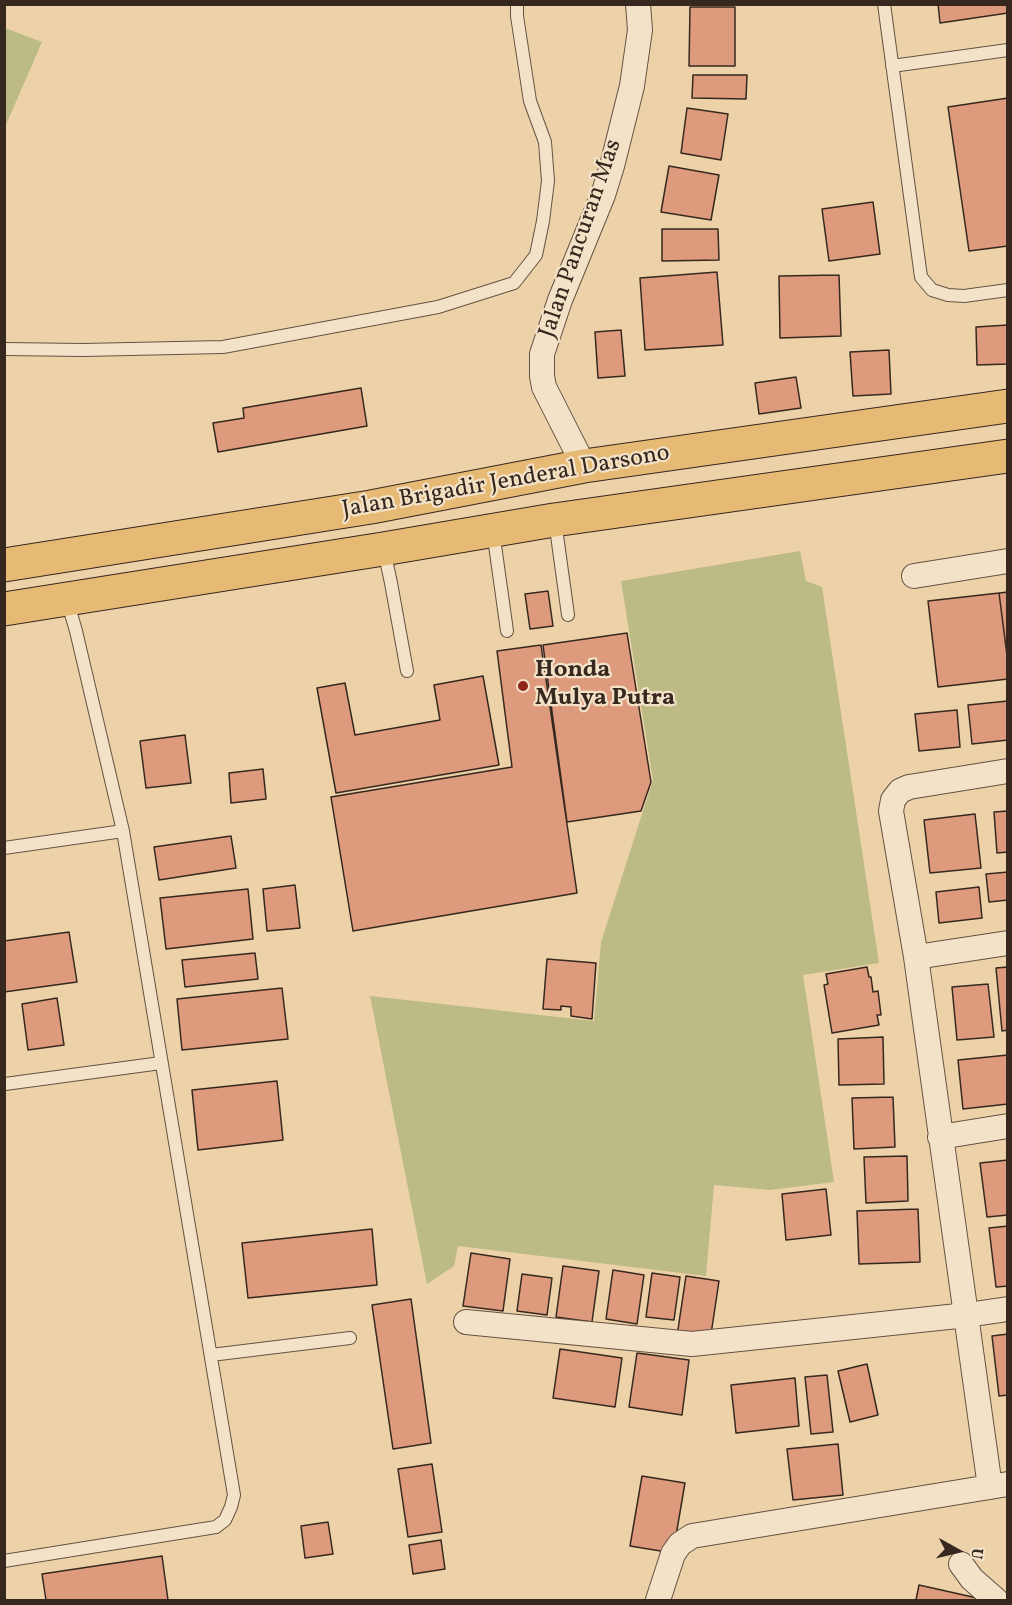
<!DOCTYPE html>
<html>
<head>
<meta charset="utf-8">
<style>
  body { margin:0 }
  #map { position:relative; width:1012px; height:1605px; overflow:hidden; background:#edd2a9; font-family:Vollkorn,serif }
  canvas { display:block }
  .frame { position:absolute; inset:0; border:6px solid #36281f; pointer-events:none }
  .north { position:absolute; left:928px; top:1521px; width:60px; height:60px; -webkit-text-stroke:4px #f3e2c7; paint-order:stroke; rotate:98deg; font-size:16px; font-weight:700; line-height:24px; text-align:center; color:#36281f }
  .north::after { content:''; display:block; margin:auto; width:21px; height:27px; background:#36281f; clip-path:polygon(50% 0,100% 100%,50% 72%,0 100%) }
</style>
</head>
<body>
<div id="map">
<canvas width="1012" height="1605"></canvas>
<div class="frame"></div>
<div class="north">U</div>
</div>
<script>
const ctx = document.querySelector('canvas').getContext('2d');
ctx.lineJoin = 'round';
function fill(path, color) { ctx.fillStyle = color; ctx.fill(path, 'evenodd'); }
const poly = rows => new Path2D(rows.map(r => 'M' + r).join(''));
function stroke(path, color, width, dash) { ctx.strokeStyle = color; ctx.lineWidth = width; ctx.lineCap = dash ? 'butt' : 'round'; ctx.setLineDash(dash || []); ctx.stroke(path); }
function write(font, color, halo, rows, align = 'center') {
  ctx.font = font + ' Vollkorn,serif'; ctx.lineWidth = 4.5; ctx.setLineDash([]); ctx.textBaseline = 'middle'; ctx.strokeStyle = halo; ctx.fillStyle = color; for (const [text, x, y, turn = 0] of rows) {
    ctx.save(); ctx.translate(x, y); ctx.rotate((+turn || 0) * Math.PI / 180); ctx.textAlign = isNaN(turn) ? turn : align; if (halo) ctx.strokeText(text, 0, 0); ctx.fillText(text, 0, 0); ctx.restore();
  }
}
fill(poly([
  [5,28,42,42,5,127,4,28],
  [800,551,806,581,822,587,879,963,803,975,834,1182,770,1190,714,1185,706,1276,458,1246,454,1266,427,1284,370,996,594,1021,601,942,653,780,621,581]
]), '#bcbb85');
const building = poly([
  [938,4,1008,4,1008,13,940,23,938,4],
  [690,7,735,7,735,66,689,66,690,7],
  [693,75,747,75,746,99,692,98,693,75],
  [1008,98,1008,246,969,251,948,107,1008,98],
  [687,108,728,114,721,160,681,153,687,108],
  [669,166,719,175,711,220,661,212,669,166],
  [873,202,880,254,829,261,822,209,873,202],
  [662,229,718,229,719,260,662,261,662,229],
  [717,272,723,345,645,350,640,278,717,272],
  [839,275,841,336,780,338,779,276,839,275],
  [1008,325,1008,364,977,365,976,327,1008,325],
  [621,330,625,376,598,378,595,332,621,330],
  [889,350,891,394,853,396,850,352,889,350],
  [796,377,801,408,759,414,755,383,796,377],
  [361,388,367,426,218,452,213,423,244,418,243,408,361,388],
  [548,591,553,626,530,629,525,594,548,591],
  [1008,592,1008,663,999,593,1008,592],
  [999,593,1008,663,1008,679,938,687,928,601,999,593],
  [627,633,651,782,641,811,567,822,543,645,627,633],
  [541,645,577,893,353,931,331,797,512,767,497,651,541,645],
  [483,676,499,765,336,793,317,688,345,683,355,735,440,720,434,685,483,676],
  [1008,701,1008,740,972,744,968,705,1008,701],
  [957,710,960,747,919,751,915,714,957,710],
  [185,735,191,783,146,788,140,741,185,735],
  [263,769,266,799,231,803,229,773,263,769],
  [1008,811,1008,852,997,853,994,812,1008,811],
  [975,814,981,868,930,873,924,820,975,814],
  [231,836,236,868,159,880,154,847,231,836],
  [1008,872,1008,900,989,902,986,874,1008,872],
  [295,885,300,928,267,931,263,889,295,885],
  [979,887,982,918,939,923,936,892,979,887],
  [248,889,253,939,166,949,160,898,248,889],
  [69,932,77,982,4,992,4,941,69,932],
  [255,953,258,979,185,987,182,960,255,953],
  [547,959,596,963,592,1019,571,1016,571,1007,561,1006,561,1010,543,1009,547,959],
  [867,967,869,977,871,977,873,992,878,991,881,1015,877,1015,879,1025,832,1033,824,985,828,984,826,974,867,967],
  [1008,967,1008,1030,1002,1031,996,968,1008,967],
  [988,984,994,1037,957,1040,952,987,988,984],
  [282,988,288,1039,182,1050,177,999,282,988],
  [57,998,64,1045,28,1050,22,1004,57,998],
  [883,1037,884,1084,839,1085,838,1039,883,1037],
  [1008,1055,1008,1104,963,1109,958,1060,1008,1055],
  [277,1081,283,1140,198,1150,192,1090,277,1081],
  [893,1097,895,1147,854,1149,852,1098,893,1097],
  [907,1156,908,1201,866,1203,864,1157,907,1156],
  [1008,1160,1008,1215,987,1217,980,1163,1008,1160],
  [826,1189,831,1235,786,1240,782,1194,826,1189],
  [918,1209,920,1262,859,1264,857,1211,918,1209],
  [1008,1226,1008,1286,996,1287,989,1228,1008,1226],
  [372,1229,377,1285,248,1298,242,1243,372,1229],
  [471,1253,510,1259,503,1311,463,1306,471,1253],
  [563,1266,599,1271,592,1322,556,1317,563,1266],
  [613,1270,644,1275,637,1324,606,1319,613,1270],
  [652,1273,680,1277,674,1320,646,1317,652,1273],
  [522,1274,552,1278,547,1315,517,1311,522,1274],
  [686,1276,719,1281,710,1341,677,1336,686,1276],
  [411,1299,431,1443,393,1449,372,1305,411,1299],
  [1008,1334,1008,1395,999,1396,992,1336,1008,1334],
  [560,1349,622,1358,615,1407,553,1398,560,1349],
  [637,1353,689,1360,682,1415,629,1407,637,1353],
  [867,1364,878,1415,850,1422,838,1371,867,1364],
  [827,1375,833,1432,811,1434,805,1377,827,1375],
  [795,1378,799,1426,736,1433,731,1385,795,1378],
  [838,1444,843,1495,793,1500,787,1449,838,1444],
  [432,1464,442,1532,408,1537,398,1469,432,1464],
  [642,1476,685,1483,673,1553,630,1546,642,1476],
  [328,1522,333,1554,305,1558,301,1526,328,1522],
  [441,1540,445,1569,413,1574,409,1545,441,1540],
  [162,1556,168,1600,46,1600,42,1574,162,1556],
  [919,1585,986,1600,916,1600,919,1585]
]);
fill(building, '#de9a7c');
stroke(building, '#36281f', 1.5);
const service = poly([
  [884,4,921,277,932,290,948,295,964,296,1008,290],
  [892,66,1008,50],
  [4,349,83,350,223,347,438,307,514,283,536,255,543,221,548,181,545,142,530,101,517,16,517,4],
  [555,521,568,615],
  [493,531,507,631],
  [384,550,391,583,407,671],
  [67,600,76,631,123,831],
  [4,848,123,831,234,1495,231,1507,225,1520,216,1527,4,1561],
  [5,1084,161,1063],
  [211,1355,350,1338]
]);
const minor = poly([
  [584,466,544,387,542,376,542,354,560,300,603,195,612,166,632,86,640,30,638,4],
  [914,576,1008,561],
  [916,957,1008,943],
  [940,1137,1008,1126],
  [466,1322,692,1344,967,1315,1008,1309],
  [990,1487,916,957,891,811,893,800,900,791,909,787,1008,771],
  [961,1564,972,1579,996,1600],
  [658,1600,673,1554,680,1544,692,1536,1008,1484]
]);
const trunk = poly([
  [4,565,371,507,584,466,1008,406],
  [4,609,383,549,554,520,1008,456]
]);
stroke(service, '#645242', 14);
stroke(minor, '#645242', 26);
stroke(trunk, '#36281f', 35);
stroke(service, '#f3e2c7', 12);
stroke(minor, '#f3e2c7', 24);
stroke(trunk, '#e6b974', 33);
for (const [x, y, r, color] of [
  [523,686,6,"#8f2418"]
]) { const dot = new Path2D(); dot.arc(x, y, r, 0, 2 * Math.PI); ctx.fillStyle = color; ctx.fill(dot); stroke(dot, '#f3e2c7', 2); }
write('24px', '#36281f', '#f3e2c7', [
  ["Jalan Pancuran Mas",582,239,-71],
  ["Jalan Brigadir Jenderal Darsono",506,483,-10]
]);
write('bold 24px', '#36281f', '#f3e2c7', [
  ["Honda",535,672],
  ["Mulya Putra",535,700]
], 'left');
</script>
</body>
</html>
